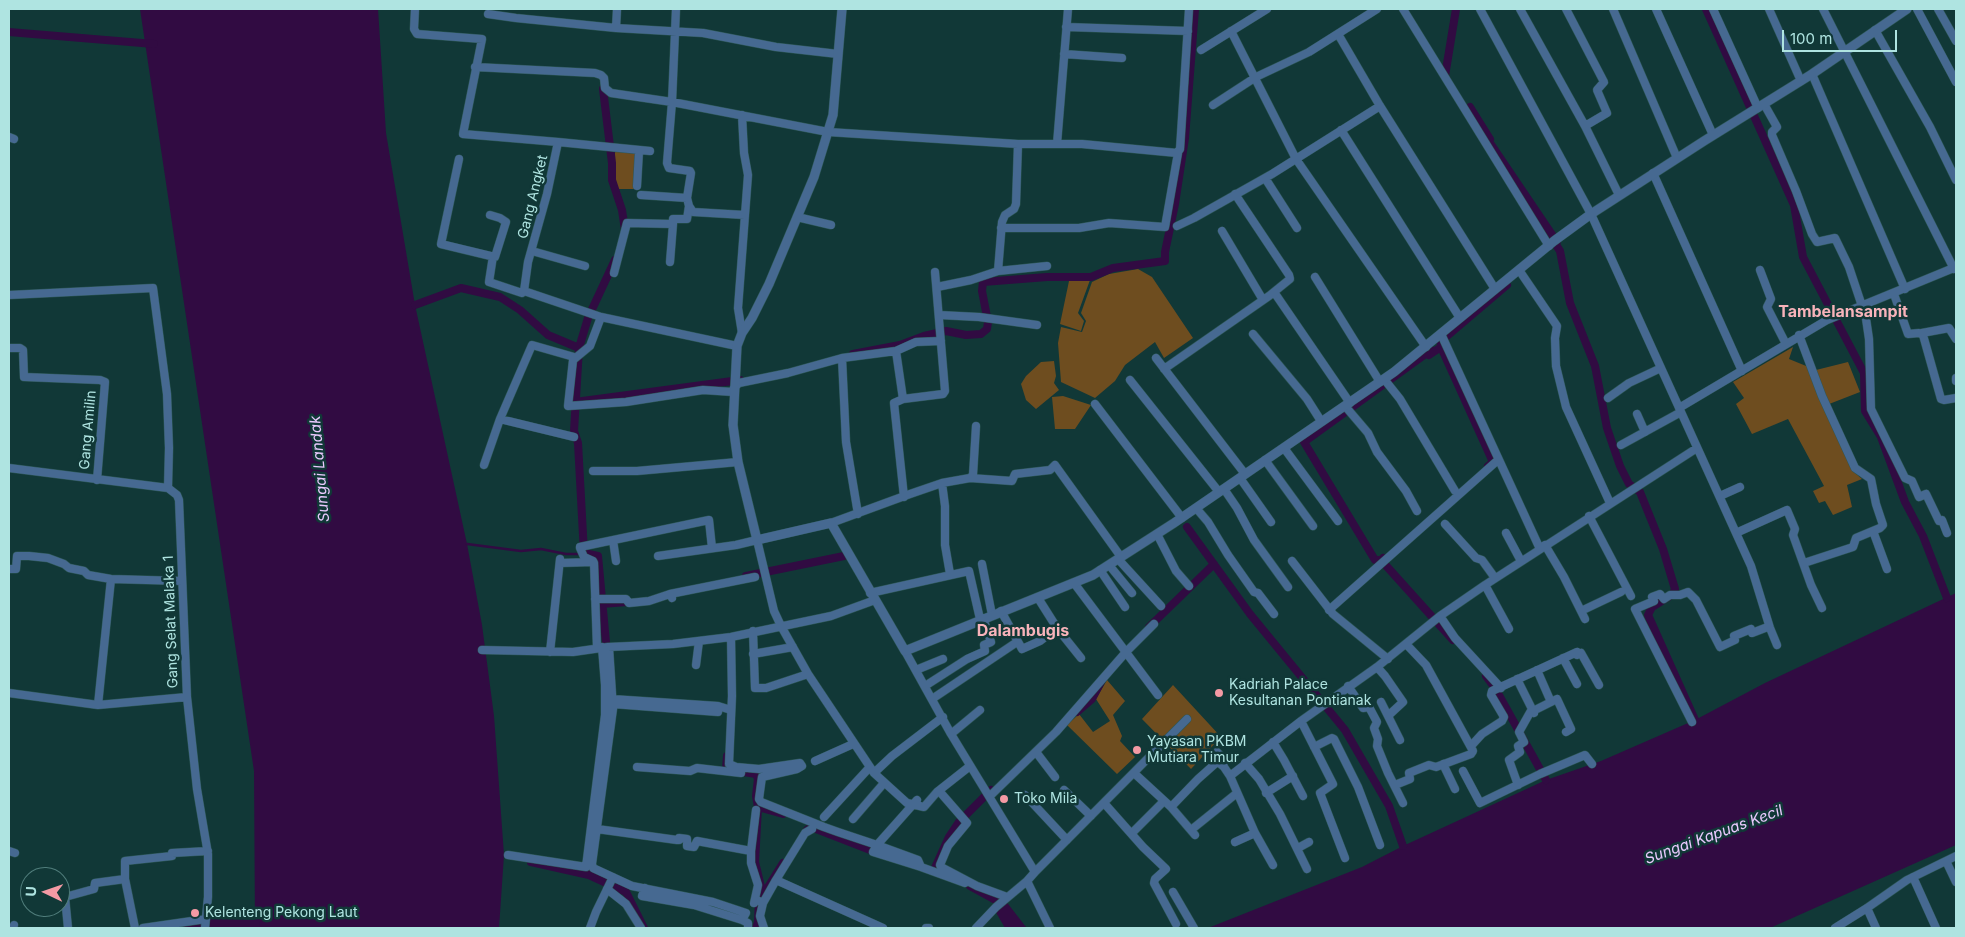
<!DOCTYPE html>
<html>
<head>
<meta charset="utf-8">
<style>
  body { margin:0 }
  #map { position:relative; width:1965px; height:937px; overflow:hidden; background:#113837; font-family:Inter,sans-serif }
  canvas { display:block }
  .frame { position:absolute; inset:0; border:10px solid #afe4e1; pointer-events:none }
  .north { position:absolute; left:20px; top:867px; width:50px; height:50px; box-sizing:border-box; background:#113837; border:1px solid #507d7b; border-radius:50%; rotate:273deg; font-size:14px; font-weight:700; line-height:20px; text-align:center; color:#afe4e1 }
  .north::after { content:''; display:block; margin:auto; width:18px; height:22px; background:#f49aa4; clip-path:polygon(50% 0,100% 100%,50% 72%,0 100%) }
  .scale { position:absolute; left:1782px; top:30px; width:115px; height:22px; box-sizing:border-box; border:2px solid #afe4e1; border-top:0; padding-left:6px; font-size:15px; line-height:18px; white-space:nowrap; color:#afe4e1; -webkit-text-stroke:4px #113837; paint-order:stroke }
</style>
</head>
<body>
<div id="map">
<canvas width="1965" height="937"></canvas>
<div class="frame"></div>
<div class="north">U</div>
<div class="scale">100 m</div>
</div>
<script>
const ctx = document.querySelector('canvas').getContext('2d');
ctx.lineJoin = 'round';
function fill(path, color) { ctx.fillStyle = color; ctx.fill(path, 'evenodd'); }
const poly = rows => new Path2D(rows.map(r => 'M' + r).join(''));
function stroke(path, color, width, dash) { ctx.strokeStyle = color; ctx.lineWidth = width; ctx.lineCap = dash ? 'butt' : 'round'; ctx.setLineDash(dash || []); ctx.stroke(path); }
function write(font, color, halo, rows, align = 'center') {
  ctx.font = font + ' Inter,sans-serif'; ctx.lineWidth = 5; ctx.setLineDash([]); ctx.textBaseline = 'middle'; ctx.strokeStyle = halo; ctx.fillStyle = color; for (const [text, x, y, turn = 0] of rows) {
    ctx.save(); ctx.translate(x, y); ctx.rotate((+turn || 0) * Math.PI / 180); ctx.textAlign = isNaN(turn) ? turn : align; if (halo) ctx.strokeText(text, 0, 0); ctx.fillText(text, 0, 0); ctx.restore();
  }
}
fill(poly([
  [616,149,639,151,636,189,617,189,614,169,614,157],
  [1138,269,1152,277,1193,338,1164,358,1155,342,1125,365,1115,381,1095,398,1061,382,1058,343,1061,327,1082,332,1086,321,1081,313,1092,282,1109,274],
  [1090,280,1078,313,1084,321,1081,331,1060,324,1069,281],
  [1793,347,1789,359,1816,370,1848,362,1860,392,1824,406,1853,471,1862,479,1847,485,1852,507,1833,515,1825,501,1819,503,1813,491,1824,486,1788,419,1752,434,1736,404,1744,398,1733,382],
  [1054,361,1056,376,1054,383,1059,390,1036,409,1026,400,1021,384,1026,376,1041,362],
  [1063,396,1091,405,1075,429,1055,429,1052,397],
  [1107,680,1125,701,1113,715,1122,736,1120,741,1135,757,1117,774,1067,725,1079,714,1093,732,1110,721,1096,699],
  [1173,685,1221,737,1191,769,1142,719]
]), '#6e4d1f');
fill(poly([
  [140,9,378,9,386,133,415,305,467,544,482,625,494,716,504,855,499,928,255,928,254,771],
  [1956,593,1956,845,1770,928,1208,928,1362,867,1403,846,1546,780,1601,761,1695,720,1765,683],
  [1005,900,1026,927,1034,928,1005,928,994,909]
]), '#310b42');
stroke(poly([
  [467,544,521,551,541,549,566,554,580,554]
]), '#310b42', 2.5);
stroke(poly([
  [1706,9,1794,205,1803,257,1864,373,1865,411,1881,437,1905,502,1923,536,1947,598],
  [9,32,154,44],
  [1447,80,1445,76,1456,9],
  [603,89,612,163,612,180,622,210,625,230],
  [1470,107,1490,139],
  [1486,137,1557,242,1556,244],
  [1553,240,1560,251,1570,303,1595,366,1607,428,1620,466,1629,484,1640,492,1663,549,1675,589,1673,594,1652,607,1648,615,1695,720],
  [415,305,461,288,500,297,520,310,548,335,579,348],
  [1440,342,1507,285],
  [1423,344,1429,355,1441,347,1493,462,1488,466],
  [853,354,900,345,924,336,946,331,966,335,981,334,987,329,988,322,982,291,983,282,1047,277,1091,277,1113,268,1165,261,1165,252,1175,204,1185,138,1195,9],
  [575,402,740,380],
  [1187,527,1250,614,1345,730,1389,806,1403,846],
  [1383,558,1381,560,1453,640],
  [1381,560,1375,560,1304,442,1431,350],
  [746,576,844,556],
  [601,604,627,602],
  [1149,627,1214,564],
  [607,653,598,556,584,553,578,443,574,431,579,348,588,318,615,260],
  [1486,676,1495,688,1546,780],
  [1077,712,1092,699,1101,682],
  [727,756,726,769,756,774,758,779,756,796,758,807,755,862,763,895,759,899,758,922,756,928],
  [758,807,783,814],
  [807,830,811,827,878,853],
  [531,862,589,875,626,892,644,928],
  [934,870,949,837,959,822,991,790],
  [589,875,591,861],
  [970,886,1001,903],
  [763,895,783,863],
  [173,928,206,923,256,924]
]), '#310b42', 8);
const minor = poly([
  [415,9,414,29,417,34,482,39,463,134,558,142,547,194,528,262,524,291,601,317,737,346],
  [676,9,672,102,667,163,669,168,690,171,691,173,687,198],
  [1403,9,1549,246],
  [1480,9,1591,214,1751,566,1770,628,1777,645],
  [1520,9,1585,126,1619,195],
  [1566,9,1604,82,1597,90,1607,113,1585,126],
  [1613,9,1677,158],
  [1656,9,1713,135],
  [1713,9,1758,108],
  [1769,9,1801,81],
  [1823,9,1954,269],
  [1917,9,1956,82],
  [1938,9,1956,41],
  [488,14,516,18,616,28,703,33,776,47,838,54],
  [1066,27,1188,31],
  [616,28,617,9],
  [1875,30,1930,127,1956,180],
  [1231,31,1296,159,1426,347],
  [1338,34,1380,106,1495,289],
  [1201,50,1267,9],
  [1064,54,1122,58],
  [475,67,595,73,601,75,604,78,605,88,611,93,672,102,828,132,1018,144,1082,144,1177,153,1180,149,1189,9],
  [1812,74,1905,289],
  [1764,104,1777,127,1772,132,1772,135,1796,191,1812,234,1817,242,1835,238,1849,267,1862,306],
  [1213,105,1256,77,1309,52,1377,9],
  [742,115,744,153,748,175,738,308,742,333],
  [1341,130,1460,318],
  [9,137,14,139],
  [558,142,650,151],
  [1057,144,1068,9],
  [459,159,441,244,495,257,506,222,500,218,490,215],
  [1653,173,1742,371],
  [1265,178,1297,228],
  [637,186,639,151],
  [641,195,687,198,689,206,693,212,745,215],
  [797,217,831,225],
  [673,224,673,219,687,219,689,206],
  [1177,226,1194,218,1272,174,1380,106],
  [1001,228,1079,228,1109,223,1165,227,1178,153],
  [1222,231,1263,300],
  [532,251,585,266],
  [493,256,489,282,522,293,524,291],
  [1519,270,1557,326,1555,338,1556,366,1566,407,1610,503],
  [1760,270,1771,299,1767,307,1786,344],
  [998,271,1002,222,1005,215,1014,209,1016,204,1018,144],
  [614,273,627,223,673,224,670,262],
  [1315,277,1380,382],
  [937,287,971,280,998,271,1047,266],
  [1274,292,1350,403],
  [1894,294,1908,334,1919,333,1923,335,1941,399,1944,400,1956,398],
  [9,295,153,288,167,394,169,448,168,488],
  [1864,305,1869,339,1871,409,1905,478,1912,481,1919,497,1926,494,1939,521,1942,520,1947,533],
  [939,315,979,317,1037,325],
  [601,317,590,346,573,360,568,406,626,402,703,390,733,392],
  [1922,333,1949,328,1956,339],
  [1253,334,1307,399,1321,421],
  [1441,334,1540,549],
  [1799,335,1822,396,1855,468,1871,479,1876,504,1883,525,1880,528,1856,538,1853,547,1804,563],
  [9,348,20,348,23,350,24,377,100,380,105,382,97,480],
  [896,351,903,399],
  [842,358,846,442,858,514],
  [1156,358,1245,474],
  [1164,369,1269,296,1290,279,1289,275,1235,194],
  [1956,378,1956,381],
  [1384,379,1400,399,1455,491],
  [1130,380,1219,492],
  [734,388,739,383,788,373,842,358,896,351,916,342,941,341],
  [1608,398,1629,383,1661,368],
  [1095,404,1182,518],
  [1345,406,1368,433,1377,452,1406,491,1417,511],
  [1679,408,1827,320,1956,267],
  [1637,414,1645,432],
  [500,419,532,345,574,357],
  [1621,445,1681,412],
  [1284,448,1338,521],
  [1265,460,1313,526],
  [484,465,500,419,574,437],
  [9,468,168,488,177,495,179,500,187,697,197,789,208,854,208,897,205,928],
  [593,471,637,471,738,462],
  [970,478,1012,481,1015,474,1050,470,1055,465,1121,557],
  [1240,478,1271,522],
  [942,483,945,506,945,545,950,574],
  [1224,489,1237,508,1254,540,1288,587],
  [1720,496,1740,487],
  [904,497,894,403,903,399,943,394,945,391,935,272],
  [1196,508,1208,522,1228,555,1254,592,1258,593,1274,614],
  [1589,516,1631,596],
  [831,523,910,494,942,483,970,478,973,475,976,426],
  [1445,524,1476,558,1482,560,1495,578],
  [1873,531,1887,569],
  [1506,533,1521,561],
  [1736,533,1787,510,1795,529,1793,535,1811,585,1822,608],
  [1157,534,1176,571,1189,586],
  [613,540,616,561],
  [1545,545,1564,577,1585,619],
  [580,547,709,520,712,548],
  [580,548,584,557,593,561,594,563,597,648],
  [658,556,736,545,757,540,774,611,781,626,808,674,874,773,907,803,924,807,937,792,970,766],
  [1118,559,1161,606],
  [1292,561,1333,614,1388,659],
  [560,563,593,562],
  [982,564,992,615],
  [1109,565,1132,593],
  [9,569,16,569,17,556,29,556,48,558,64,564,69,568,84,571,88,575,111,579,182,581],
  [1100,570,1125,607],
  [1074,583,1158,695],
  [1485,585,1509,629],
  [870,593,969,571,980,619],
  [670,594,755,577],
  [1038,598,1057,628,1081,658],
  [595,599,626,599,629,603,649,601,670,594,672,598],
  [1329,610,1498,460],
  [1001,611,1022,649,1040,641,1057,628],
  [1581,611,1621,592],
  [1440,616,1455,638,1501,688],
  [753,631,755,688,766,688,808,674],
  [731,637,732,696,729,764,736,767,759,769,800,763,802,766,797,769,762,777,759,799,761,802,824,827,838,832,877,845,918,860,921,867,873,852,877,845,917,800],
  [609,647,613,709,592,864,593,868,632,886,713,902,746,913,742,920],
  [482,650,573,652,608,647,673,644,731,637,831,616,875,600],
  [905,651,951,734,1035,872,1027,881,996,907,976,928],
  [550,652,560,559],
  [1575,653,1577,655,1581,653,1599,685],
  [753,654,793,647],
  [1563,658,1577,684],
  [696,665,699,641],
  [1377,667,1385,676,1403,702,1389,715],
  [916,670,943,659],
  [1537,670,1551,702],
  [1517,679,1534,713],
  [925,686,967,659,985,651,984,645,991,642,983,618],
  [1348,686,1363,708,1369,707,1377,722,1374,728,1378,739,1377,746,1388,773,1403,803],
  [9,693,98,705,187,697],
  [612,699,718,706,731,710],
  [932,699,1017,642],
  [1381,702,1400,740],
  [613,704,718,712,718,706],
  [98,705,111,579],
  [1533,711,1557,699,1571,729,1566,732],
  [1301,721,1333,784,1320,793,1345,858],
  [1692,722,1635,609,1654,601,1652,597,1660,594,1664,599,1670,595,1680,595,1688,592,1696,600,1720,647,1735,640,1734,636,1751,629,1752,633,1765,628],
  [951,734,980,710],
  [1273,742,1284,760,1303,796],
  [1471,746,1482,734,1502,721,1504,717,1491,695,1492,691,1577,652],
  [1314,747,1332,738,1334,739,1358,787,1380,845],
  [1036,752,1055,777],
  [1217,752,1221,756,1224,767],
  [815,761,853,744],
  [1245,763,1259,779,1280,814,1307,869],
  [1443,764,1455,789],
  [637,767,690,771,697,768,741,773],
  [1463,771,1480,803,1540,774,1585,755,1592,764],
  [874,773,892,756,943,717],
  [1134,773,1171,807,1195,835],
  [1230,776,1301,721,1377,667,1440,616,1485,585,1697,448],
  [1395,785,1410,779,1409,773,1429,765,1436,767,1471,754,1473,751,1426,665,1406,644],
  [1518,785,1509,760,1520,752,1518,746,1524,742,1519,732,1532,709],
  [941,789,940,792,967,823,948,846,940,865,941,867,977,886,1007,897],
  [1064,790,1091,816],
  [1266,793,1293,776],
  [1025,795,1067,840],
  [990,796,1056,732,1126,652,1154,624],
  [1104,803,1143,847,1166,869,1155,879,1154,883,1176,924],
  [1171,807,1198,779,1216,763,1219,763,1224,767,1230,776,1255,833,1273,865],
  [824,817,869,768],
  [853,819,884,783],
  [597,829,677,840,679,840,679,838,687,839,687,846,694,847,697,841,751,851,756,810],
  [1191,830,1237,793],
  [1132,833,1164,801],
  [1235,842,1255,833],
  [1298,848,1309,842],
  [9,851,15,853],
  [751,851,751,863,758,885,754,903],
  [508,855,586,867,605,715,605,685,602,647],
  [1946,861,1956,882],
  [921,867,965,883],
  [1035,872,1187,719],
  [1913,877,1936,928],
  [776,880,805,833,812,829],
  [1027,881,1050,928],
  [645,888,642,896,694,905,742,920,748,923,748,928],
  [607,889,626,904,641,928],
  [1173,892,1194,928],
  [759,901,763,903,760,916,764,928],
  [763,903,776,880,883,928],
  [1867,908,1876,928],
  [13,928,14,925],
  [68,928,65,897,94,889,95,883,125,879],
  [135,928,125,879,125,861,172,856,172,853,208,851],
  [143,928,206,919],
  [590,928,596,912,613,877],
  [926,928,929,928],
  [1835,928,1867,908,1907,880,1956,856]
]);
const tertiary = poly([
  [842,9,833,115,814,177,769,284,752,318,742,333,737,346,733,425,738,462,757,540,831,523,905,651,1093,575,1174,523,1394,372,1554,241,1591,214,1704,141,1812,74,1907,9]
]);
stroke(minor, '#2d5756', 9);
stroke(tertiary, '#2d5756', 10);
stroke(minor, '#466991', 8);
stroke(tertiary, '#466991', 9);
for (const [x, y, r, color] of [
  [1219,693,5,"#f49aa4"],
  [1137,750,5,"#f49aa4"],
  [1004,799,5,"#f49aa4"],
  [195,913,5,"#f49aa4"]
]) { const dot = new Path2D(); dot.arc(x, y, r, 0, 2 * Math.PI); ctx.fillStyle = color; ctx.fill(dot); stroke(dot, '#113837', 2); }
write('14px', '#afe4e1', '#113837', [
  ["Gang Angket",533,197,-76],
  ["Gang Amilin",88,430,-85],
  ["Gang Selat Malaka 1",171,622,-92]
]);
write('14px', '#afe4e1', '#113837', [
  ["Kadriah Palace",1229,685],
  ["Kesultanan Pontianak",1229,701],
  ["Yayasan PKBM",1147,742],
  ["Mutiara Timur",1147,758],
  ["Toko Mila",1014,799],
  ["Kelenteng Pekong Laut",205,913]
], 'left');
write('italic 15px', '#eac9fe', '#113837', [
  ["Sungai Landak",320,469,-95],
  ["Sungai Kapuas Kecil",1714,835,-20]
]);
write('bold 16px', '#f8b3ba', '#113837', [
  ["Tambelansampit",1843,312],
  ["Dalambugis",1023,631]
]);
</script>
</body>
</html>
